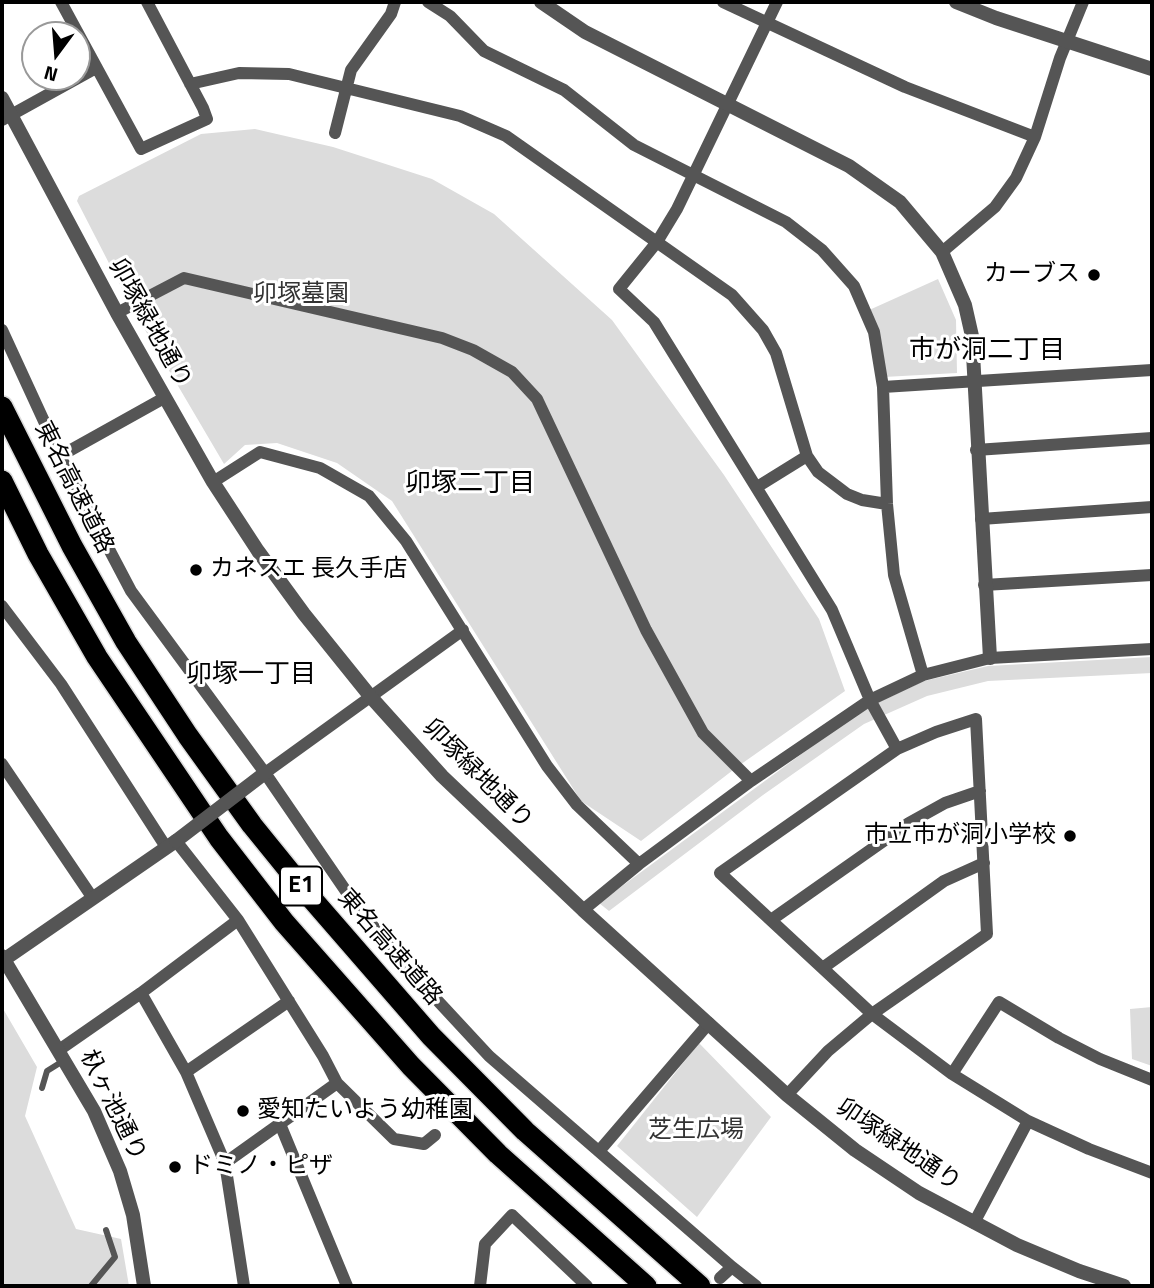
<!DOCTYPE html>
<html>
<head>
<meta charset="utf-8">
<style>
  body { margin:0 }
  #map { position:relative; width:1154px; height:1288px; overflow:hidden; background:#fff; font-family:"Titillium Web",sans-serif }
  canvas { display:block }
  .frame { position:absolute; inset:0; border:4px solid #000; pointer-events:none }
  .north { position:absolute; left:21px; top:21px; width:70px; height:70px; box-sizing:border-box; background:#fff; border:2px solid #999; border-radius:50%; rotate:196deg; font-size:19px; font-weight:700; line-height:28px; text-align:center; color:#000 }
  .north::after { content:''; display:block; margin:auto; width:24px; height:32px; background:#000; clip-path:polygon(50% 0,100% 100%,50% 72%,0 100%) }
</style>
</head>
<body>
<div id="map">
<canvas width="1154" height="1288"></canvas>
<div class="frame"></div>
<div class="north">N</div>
</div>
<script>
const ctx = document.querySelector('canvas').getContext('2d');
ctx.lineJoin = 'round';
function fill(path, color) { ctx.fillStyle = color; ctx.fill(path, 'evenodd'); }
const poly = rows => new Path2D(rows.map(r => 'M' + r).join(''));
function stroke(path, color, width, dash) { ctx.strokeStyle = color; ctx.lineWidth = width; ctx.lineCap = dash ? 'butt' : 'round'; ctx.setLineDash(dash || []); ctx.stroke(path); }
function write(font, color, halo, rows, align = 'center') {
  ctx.font = font + ' "Titillium Web","Noto Sans JP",sans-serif'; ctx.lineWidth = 6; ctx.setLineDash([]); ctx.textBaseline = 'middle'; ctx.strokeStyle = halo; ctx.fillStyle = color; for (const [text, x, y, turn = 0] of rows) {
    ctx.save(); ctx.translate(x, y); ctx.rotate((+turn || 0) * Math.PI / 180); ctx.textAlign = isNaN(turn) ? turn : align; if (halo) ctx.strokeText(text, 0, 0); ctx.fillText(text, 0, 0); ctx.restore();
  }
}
fill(poly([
  [255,129,333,147,432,179,494,214,612,320,724,475,819,619,845,691,737,767,641,841,581,801,392,501,337,463,277,443,245,445,224,464,131,306,77,201,79,196,201,134],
  [938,279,956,320,957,373,884,377,867,311],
  [1152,657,1152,673,988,681,927,696,864,724,763,795,609,911,599,903,860,711,924,681,988,666],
  [2,1007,37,1067,25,1116,76,1229,121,1239,129,1286,2,1286],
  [1152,1007,1152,1066,1132,1059,1130,1009],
  [699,1043,771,1117,697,1217,617,1146]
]), '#dcdcdc');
const motorway = poly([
  [2,407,72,546,126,642,188,736,252,825,312,899,431,1036,525,1131,700,1286],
  [2,481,38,554,97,657,219,838,284,922,411,1066,498,1154,646,1286]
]);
stroke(motorway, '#dbdbdb', 24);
stroke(poly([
  [42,1088,47,1071,63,1061],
  [91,1286,115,1257,106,1230]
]), '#555', 6);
stroke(poly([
  [61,2,141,149,207,119,203,108,147,2],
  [428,2,450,16,484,51,564,90,634,145,786,222,822,250,854,286,874,332,883,387,887,504,894,575,923,675],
  [723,2,905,87,1035,137],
  [777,2,677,209,657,242,619,289,654,322,832,610,870,700,897,749],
  [190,84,239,73,289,74,460,116,506,136,732,295,763,330,776,353,807,456,818,472,847,494,862,500,887,504],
  [2,120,96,68],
  [335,133,351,70,391,14,395,2],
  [942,252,995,207,1016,178,1035,137,1060,58,1083,2],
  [117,313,184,278,442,338,473,350,512,372,537,399,646,630,703,733,751,781],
  [2,330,60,456,131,591,265,773,350,897,399,959,489,1056,732,1267],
  [883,387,1152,370],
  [976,450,1152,438],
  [60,456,164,398],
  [213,482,260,452,320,468,369,496,406,541,547,766,577,805,639,864],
  [757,487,807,456],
  [981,519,1152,507],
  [984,585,1152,575],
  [2,606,61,684,166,847],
  [2,764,92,897],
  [265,773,463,630],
  [176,841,238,920,323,1056,337,1083,394,1139,424,1144,435,1135],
  [583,910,639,864,751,781,870,700,923,675,990,658,1152,649],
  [771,920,909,823,945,803,980,791],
  [824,967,944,881,984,863],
  [141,993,186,1072,225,1163,244,1286],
  [59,1050,141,993,238,920],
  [186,1072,289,1001],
  [952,1074,999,1002,1059,1038,1100,1059,1152,1080],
  [787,1095,828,1051,872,1014,987,934,976,719,936,732,897,749,720,873,872,1014,952,1074,1028,1121,1089,1149,1152,1173],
  [280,1124,347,1286],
  [600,1150,709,1023],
  [225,1163,337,1083],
  [974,1223,1028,1121],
  [720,1278,732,1267,756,1286],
  [480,1286,485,1244,512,1215,587,1286]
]), '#555', 12);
stroke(poly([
  [541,2,585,32,849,166,900,202,942,252,965,305,972,336,990,658],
  [956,2,996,18,1152,69],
  [2,98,117,313,213,482,258,551,304,614,370,696,442,776,583,910,787,1095,855,1150,919,1193,1017,1245,1079,1271,1124,1286],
  [2,956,94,1111,120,1171,133,1215,144,1286],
  [2,961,176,841]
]), '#555', 14);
stroke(motorway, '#000', 21);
stroke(poly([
  [176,841,265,773]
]), '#555', 14);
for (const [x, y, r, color] of [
  [1094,275,7,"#000"],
  [196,570,7,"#000"],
  [1070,836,7,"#000"],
  [243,1111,7,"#000"],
  [175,1167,7,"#000"]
]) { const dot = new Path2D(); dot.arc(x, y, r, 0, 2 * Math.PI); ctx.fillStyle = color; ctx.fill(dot); stroke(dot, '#fff', 2.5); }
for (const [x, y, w] of [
  [301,886,42]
]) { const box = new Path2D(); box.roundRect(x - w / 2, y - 19.5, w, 39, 5); ctx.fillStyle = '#fff'; ctx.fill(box); stroke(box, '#000', 2); }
write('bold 23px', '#000', null, [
  ["E1",301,886]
]);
write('24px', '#000', '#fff', [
  ["カーブス",1080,275,"right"],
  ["カネスエ 長久手店",210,570],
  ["市立市が洞小学校",1056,836,"right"],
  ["愛知たいよう幼稚園",257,1111],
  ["ドミノ・ピザ",189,1167]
], 'left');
write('24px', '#333', '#fff', [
  ["卯塚墓園",301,295],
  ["芝生広場",696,1131]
]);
write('24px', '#000', '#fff', [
  ["卯塚緑地通り",149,324,61],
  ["東名高速道路",73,488,63],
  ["卯塚緑地通り",477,775,45],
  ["東名高速道路",389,948,49],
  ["杁ヶ池通り",112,1106,64],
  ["卯塚緑地通り",898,1146,34]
]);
write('26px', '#000', '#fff', [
  ["市が洞二丁目",987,352],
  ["卯塚二丁目",470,485],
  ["卯塚一丁目",251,676]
]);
</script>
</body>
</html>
